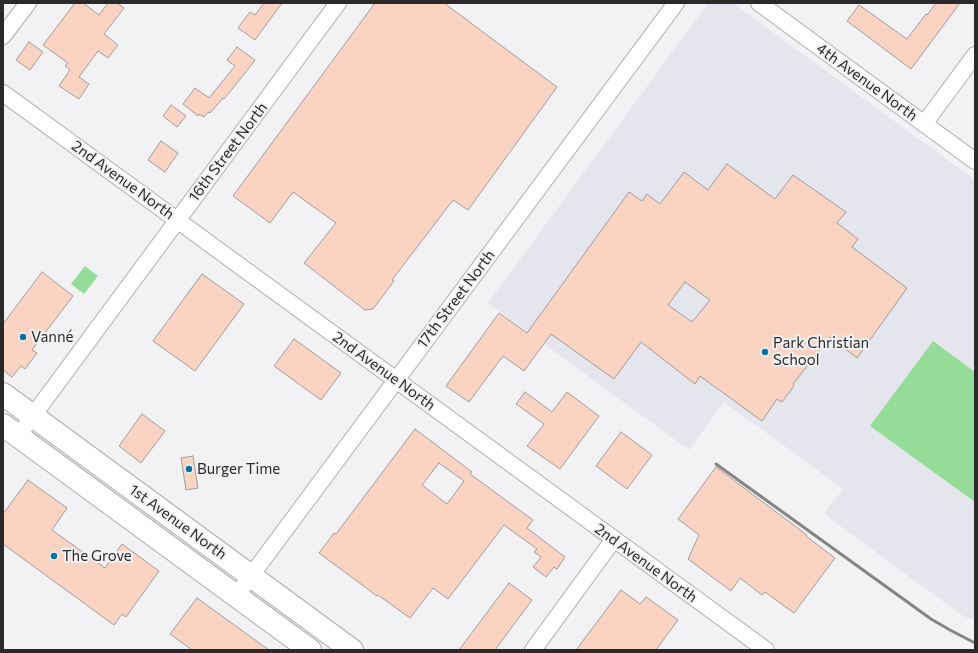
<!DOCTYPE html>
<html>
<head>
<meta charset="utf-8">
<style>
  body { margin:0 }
  #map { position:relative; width:978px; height:653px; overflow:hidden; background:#f2f2f4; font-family:Commissioner,sans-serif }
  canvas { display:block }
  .frame { position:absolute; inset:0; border:4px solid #2a2a2a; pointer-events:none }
</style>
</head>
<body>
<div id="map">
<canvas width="978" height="653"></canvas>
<div class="frame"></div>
</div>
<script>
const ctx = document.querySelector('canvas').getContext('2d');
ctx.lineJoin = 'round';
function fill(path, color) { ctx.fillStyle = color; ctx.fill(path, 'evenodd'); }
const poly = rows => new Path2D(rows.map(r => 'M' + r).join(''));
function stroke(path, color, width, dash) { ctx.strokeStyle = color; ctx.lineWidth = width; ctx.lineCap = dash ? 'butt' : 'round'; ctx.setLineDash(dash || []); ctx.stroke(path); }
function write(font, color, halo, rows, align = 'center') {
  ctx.font = font + ' Commissioner,sans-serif'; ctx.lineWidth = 4; ctx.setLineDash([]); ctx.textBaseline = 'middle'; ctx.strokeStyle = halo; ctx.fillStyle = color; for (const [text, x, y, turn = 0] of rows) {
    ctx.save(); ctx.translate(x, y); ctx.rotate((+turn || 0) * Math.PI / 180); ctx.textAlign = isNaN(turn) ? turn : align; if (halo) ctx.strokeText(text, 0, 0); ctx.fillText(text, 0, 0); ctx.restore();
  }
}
fill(poly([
  [708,3,733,3,975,180,975,620,963,616,824,514,843,489,724,402,689,450,488,303]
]), '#e5e5ee');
fill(poly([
  [85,266,98,276,84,294,71,284],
  [933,341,975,372,975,502,870,426]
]), '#95dc98');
const building = poly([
  [75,3,83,3,99,15,108,3,117,3,124,8,104,34,118,45,108,58,98,51,79,77,89,84,79,99,59,86,70,70,65,66,68,63,43,45,75,3],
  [264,3,282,3,255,40,238,28,250,12,255,15,264,3],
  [375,3,444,3,557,87,468,210,453,200,392,280,394,281,373,309,365,310,304,263,336,223,293,192,270,223,233,196,375,3],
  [936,3,960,3,911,69,847,21,859,5,907,39,926,14,927,15,936,3],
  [29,42,43,52,30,70,16,60,29,42],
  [237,47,255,60,245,73,224,99,223,98,210,113,208,112,204,117,199,114,198,116,183,104,195,88,209,98,235,66,227,60,237,47],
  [171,105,186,116,177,127,163,116,171,105],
  [161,141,178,153,165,172,148,160,161,141],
  [727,164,775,199,793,175,846,212,837,223,858,239,852,247,907,288,857,358,830,337,793,384,794,386,782,402,777,399,762,421,700,376,695,384,641,342,614,379,551,334,524,371,503,356,469,402,446,386,499,313,527,333,629,192,642,201,647,194,660,204,684,172,708,190,727,164],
  [685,282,710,300,692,322,668,305,685,282],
  [42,272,73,296,32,350,37,353,25,369,21,366,12,377,3,370,3,324,42,272],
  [202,274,244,304,195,371,153,341,202,274],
  [294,339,341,373,321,400,274,366,294,339],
  [525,392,552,412,567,392,599,416,560,469,527,446,544,424,516,404,525,392],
  [142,414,165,431,141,463,119,446,142,414],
  [415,429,472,472,470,474,533,520,527,528,565,557,557,569,554,567,546,577,533,567,541,557,534,552,537,549,504,525,448,599,433,588,410,618,378,595,377,596,319,553,334,533,336,534,415,429],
  [439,463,464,481,447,504,422,485,439,463],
  [621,432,652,455,627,489,596,466,621,432],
  [193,456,198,488,186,490,181,458,193,456],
  [716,467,807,535,806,536,835,558,794,613,765,592,762,595,740,578,731,591,688,559,699,535,678,519,716,467],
  [28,480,67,508,52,530,105,568,122,544,159,571,126,617,122,614,114,625,3,544,3,514,28,480],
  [509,583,532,600,495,650,459,650,509,583],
  [621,590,640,604,646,597,678,620,656,650,576,650,621,590],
  [197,598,269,650,192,650,170,634,197,598]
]);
fill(building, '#fad3c2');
stroke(building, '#9f9d9d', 1);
const street = poly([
  [759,3,975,161],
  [3,36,28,3],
  [3,93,766,650],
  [924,124,975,55],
  [18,436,338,3],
  [236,596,676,3],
  [533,650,614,539]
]);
const secondary = poly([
  [3,394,352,650],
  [3,425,310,650]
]);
stroke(street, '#aeaeaf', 18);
stroke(secondary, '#aeaeaf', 24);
stroke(street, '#fff', 16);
stroke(secondary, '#fff', 22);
stroke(poly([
  [716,464,931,619,950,630,975,643]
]), '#858585', 3);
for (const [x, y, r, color] of [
  [23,337,4,"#03759f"],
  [765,352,4,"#03759f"],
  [189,469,4,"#03759f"],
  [54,556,4,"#03759f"]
]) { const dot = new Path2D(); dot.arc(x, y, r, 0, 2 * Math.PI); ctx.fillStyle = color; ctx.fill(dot); stroke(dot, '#f2f2f4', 1.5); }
write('15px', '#2a2a2a', '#f2f2f4', [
  ["4th Avenue North",867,82,36],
  ["16th Street North",228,152,-53],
  ["2nd Avenue North",123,180,36],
  ["17th Street North",456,299,-53],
  ["2nd Avenue North",384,371,36],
  ["1st Avenue North",178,522,36],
  ["2nd Avenue North",646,563,36]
]);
write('15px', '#2a2a2a', '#f2f2f4', [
  ["Vanné",31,337],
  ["Park Christian",773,343],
  ["School",773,360],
  ["Burger Time",197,469],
  ["The Grove",62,556]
], 'left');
</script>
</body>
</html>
